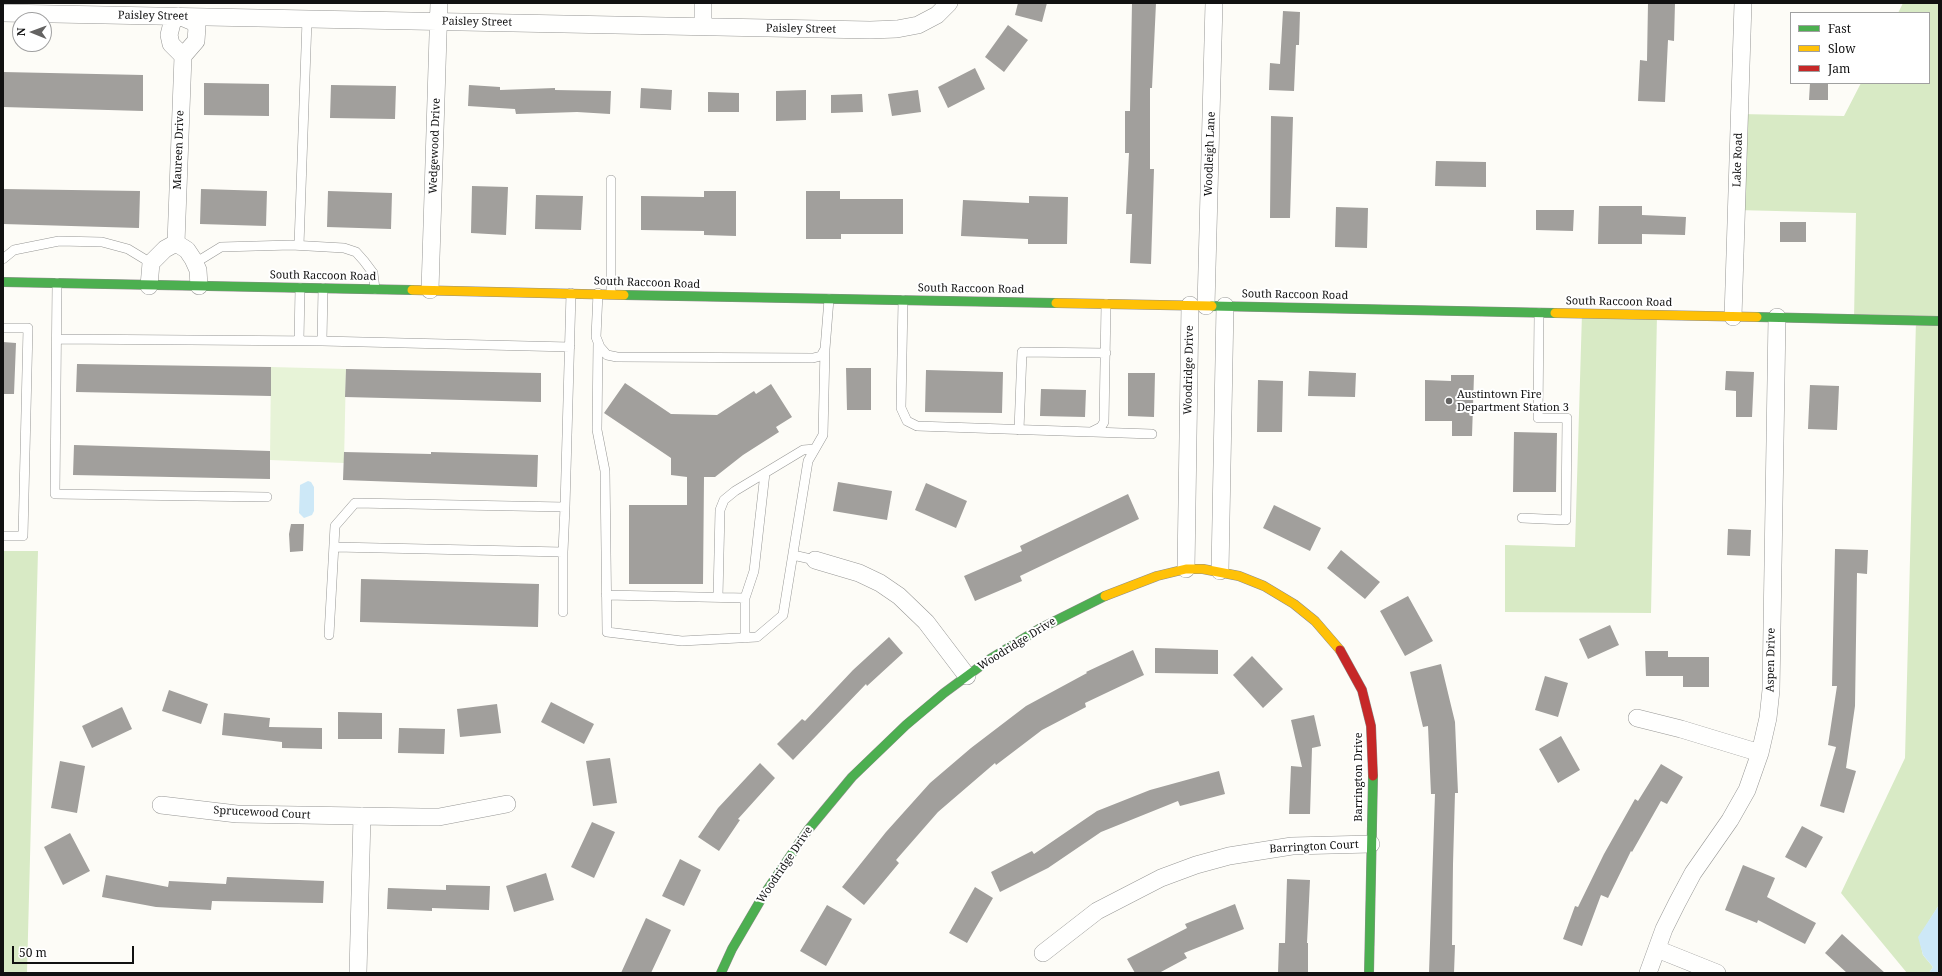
<!DOCTYPE html>
<html>
<head>
<meta charset="utf-8">
<style>
  body { margin:0 }
  #map { position:relative; width:1942px; height:976px; overflow:hidden; background:#fdfcf7; font-family:"Noto Serif",serif }
  canvas { display:block }
  .frame { position:absolute; inset:0; border:4px solid #111; pointer-events:none }
  .legend { position:absolute; left:1790px; top:12px; width:140px; height:72px; box-sizing:border-box; background:#fff; border:1px solid #a0a0a0; margin:0; padding:5px 7px; list-style:none; font-size:12px; color:#111 }
  .legend li { display:flex; align-items:center; gap:8px; height:20px }
  .legend b { width:20px; border:1px solid #a0a0a0 }
  .north { position:absolute; left:12px; top:12px; width:40px; height:40px; box-sizing:border-box; background:#fff; border:1px solid #a0a0a0; border-radius:50%; rotate:271deg; font-size:11px; font-weight:700; line-height:16px; text-align:center; color:#111 }
  .north::after { content:''; display:block; margin:auto; width:14px; height:18px; background:#646362; clip-path:polygon(50% 0,100% 100%,50% 72%,0 100%) }
  .scale { position:absolute; left:12px; top:946px; width:122px; height:18px; box-sizing:border-box; border:2px solid #111; border-top:0; padding-left:5px; font-size:12px; line-height:14px; white-space:nowrap; color:#111; -webkit-text-stroke:3px #fff; paint-order:stroke }
</style>
</head>
<body>
<div id="map">
<canvas width="1942" height="976"></canvas>
<div class="frame"></div>
<ul class="legend">
<li><b style="height:5px;background:#4caf50"></b>Fast</li>
<li><b style="height:5px;background:#ffc107"></b>Slow</li>
<li><b style="height:5px;background:#c62828"></b>Jam</li>
</ul>
<div class="north">N</div>
<div class="scale">50 m</div>
</div>
<script>
const ctx = document.querySelector('canvas').getContext('2d');
ctx.lineJoin = 'round';
function fill(path, color) { ctx.fillStyle = color; ctx.fill(path, 'evenodd'); }
const poly = rows => new Path2D(rows.map(r => 'M' + r).join(''));
function stroke(path, color, width, dash) { ctx.strokeStyle = color; ctx.lineWidth = width; ctx.lineCap = dash ? 'butt' : 'round'; ctx.setLineDash(dash || []); ctx.stroke(path); }
function write(font, color, halo, rows, align = 'center') {
  ctx.font = font + ' "Noto Serif",serif'; ctx.lineWidth = 4; ctx.setLineDash([]); ctx.textBaseline = 'middle'; ctx.strokeStyle = halo; ctx.fillStyle = color; for (const [text, x, y, turn = 0] of rows) {
    ctx.save(); ctx.translate(x, y); ctx.rotate((+turn || 0) * Math.PI / 180); ctx.textAlign = isNaN(turn) ? turn : align; if (halo) ctx.strokeText(text, 0, 0); ctx.fillText(text, 0, 0); ctx.restore();
  }
}
fill(poly([
  [271,367,346,369,344,463,270,460]
]), '#e7f3d7');
fill(poly([
  [1903,3,1939,3,1939,905,1919,937,1923,955,1933,967,1929,973,1907,973,1841,893,1905,758,1916,320,1854,319,1856,213,1736,210,1739,114,1844,116,1861,83,1929,83,1929,13,1898,13],
  [1582,313,1657,315,1651,613,1505,612,1505,545,1575,547],
  [3,551,38,551,27,973,3,973]
]), '#d8eac5');
fill(poly([
  [308,481,311,482,314,487,314,511,312,515,304,518,299,513,300,485],
  [1939,905,1939,973,1929,973,1933,967,1923,955,1918,937]
]), '#cde8f7');
fill(poly([
  [1018,3,1047,3,1042,22,1015,15],
  [1132,3,1156,3,1152,88,1150,88,1150,169,1154,169,1151,264,1130,263,1132,214,1126,214,1129,153,1125,153,1125,111,1130,111],
  [1648,3,1675,3,1674,41,1668,40,1665,102,1638,101,1640,60,1647,61],
  [1283,11,1300,12,1299,45,1296,45,1294,91,1269,90,1270,63,1280,64],
  [1008,25,1028,40,1004,72,985,57],
  [975,68,985,89,948,108,938,87],
  [3,72,143,75,143,111,3,107],
  [204,83,269,84,269,116,204,115],
  [1810,83,1828,83,1828,100,1809,100],
  [331,85,396,86,395,119,330,118],
  [469,85,500,87,500,90,555,88,555,90,611,91,610,114,577,112,516,114,515,109,468,106],
  [641,88,672,90,671,110,640,108],
  [806,90,806,120,776,121,776,91],
  [918,90,921,112,892,116,888,94],
  [708,92,739,93,739,112,708,112],
  [862,94,863,112,831,113,831,95],
  [1271,116,1293,117,1290,218,1270,218],
  [1436,161,1486,162,1486,187,1435,186],
  [472,186,508,187,506,235,471,233],
  [3,189,140,191,139,228,3,224],
  [201,189,267,191,266,226,200,224],
  [328,191,392,193,391,229,327,227],
  [704,191,736,191,736,236,704,235,704,231,641,230,641,196,704,197],
  [806,191,840,191,840,199,903,199,903,234,841,234,841,239,806,239],
  [536,195,583,196,581,230,535,229],
  [1029,196,1068,197,1067,244,1028,244,1028,239,961,236,963,200,1029,203],
  [1599,206,1642,206,1642,215,1686,217,1685,235,1642,234,1642,244,1598,244],
  [1336,207,1368,208,1367,248,1335,247],
  [1536,210,1574,210,1573,231,1536,230],
  [1780,222,1806,222,1806,242,1780,242],
  [3,342,16,343,14,394,3,394],
  [77,364,271,367,271,396,76,392],
  [846,368,871,368,871,410,847,410],
  [346,369,541,373,541,402,345,397],
  [926,370,1003,372,1002,413,925,412],
  [1309,371,1356,373,1355,397,1308,396],
  [1726,371,1754,372,1752,417,1736,417,1736,391,1725,390],
  [1128,373,1155,373,1154,417,1128,416],
  [1451,375,1474,375,1472,436,1452,436,1452,421,1425,421,1425,380,1451,381],
  [1258,380,1283,381,1282,432,1257,432],
  [625,383,671,414,717,415,754,391,756,394,771,384,792,417,776,427,779,432,743,455,715,477,704,477,703,584,629,584,629,505,687,505,687,477,671,475,671,458,604,413],
  [1810,385,1839,386,1837,430,1808,429],
  [1041,389,1086,390,1085,417,1040,416],
  [1514,432,1557,433,1556,492,1513,492],
  [74,445,270,451,270,479,73,475],
  [344,452,431,454,431,452,538,455,537,487,343,480],
  [838,482,892,491,887,520,833,511],
  [926,483,967,501,956,528,915,510],
  [1128,494,1139,519,1020,576,1022,581,975,601,964,576,1022,551,1020,546],
  [1274,505,1321,528,1310,551,1263,528],
  [291,524,304,524,303,551,290,552,289,534],
  [1728,529,1751,530,1750,556,1727,555],
  [1835,549,1868,550,1867,574,1857,573,1855,706,1846,768,1856,771,1844,813,1820,806,1836,747,1828,745,1837,686,1832,686],
  [1341,550,1380,582,1365,599,1327,568],
  [361,579,539,584,538,627,360,622],
  [1408,596,1433,641,1405,656,1380,611],
  [1610,625,1619,645,1588,659,1579,639],
  [889,637,903,653,867,686,866,684,793,760,777,744,802,719,805,721,853,670],
  [1155,648,1218,650,1218,674,1155,673],
  [1133,650,1144,675,1085,703,1086,707,1042,730,996,765,995,763,938,812,896,860,899,863,864,905,842,887,886,832,930,783,971,748,1026,706,1087,673,1086,672],
  [1645,651,1668,651,1668,657,1709,657,1709,687,1683,687,1683,676,1646,676],
  [1252,656,1283,689,1263,708,1233,675],
  [1441,664,1455,722,1458,793,1455,793,1453,864,1452,945,1455,945,1454,973,1429,973,1435,794,1431,794,1428,726,1423,727,1410,672],
  [1545,676,1568,683,1558,717,1535,710],
  [169,690,208,704,201,724,162,711],
  [551,702,594,724,584,744,541,722],
  [497,704,501,733,460,737,457,709],
  [122,707,132,729,92,748,82,726],
  [338,712,382,713,382,739,338,739],
  [224,713,270,718,269,727,322,728,322,749,282,748,282,742,222,735],
  [1314,715,1321,746,1312,748,1310,814,1289,814,1291,766,1302,767,1291,720],
  [399,728,445,729,444,754,398,753],
  [1561,736,1580,770,1558,783,1539,749],
  [610,758,617,803,593,806,586,761],
  [60,761,85,766,77,813,51,808],
  [760,763,775,778,738,819,740,820,719,851,698,837,718,808],
  [1661,764,1683,777,1667,804,1661,801,1632,852,1631,851,1608,898,1601,895,1582,946,1563,939,1575,906,1578,907,1604,854,1635,799,1638,801],
  [1219,771,1225,794,1180,806,1178,801,1101,832,1048,868,1000,892,991,872,1032,851,1034,854,1097,811,1150,790],
  [592,822,615,832,594,878,571,867],
  [1802,826,1823,837,1806,868,1785,857],
  [70,833,90,871,63,885,44,847],
  [680,859,701,870,684,906,662,896],
  [1743,865,1775,878,1767,897,1816,923,1805,944,1758,920,1757,923,1725,910],
  [546,873,554,900,514,912,506,886],
  [106,875,168,887,169,881,226,884,227,877,324,881,323,903,212,901,211,910,156,907,102,897],
  [1287,879,1310,880,1307,943,1308,943,1308,973,1278,973,1279,943,1285,943],
  [446,885,490,886,489,910,432,908,432,911,387,909,388,888,446,890],
  [975,887,993,898,967,943,949,933],
  [1235,904,1244,929,1184,953,1187,958,1159,973,1135,973,1127,959,1187,928,1185,924],
  [827,905,852,919,826,966,800,951],
  [646,918,671,930,651,973,621,973],
  [1842,934,1885,973,1847,973,1825,953]
]), '#a19f9c');
const lane = poly([
  [611,180,611,294],
  [299,245,307,20],
  [3,259,14,250,59,241,102,242,128,249,151,263],
  [195,263,221,247,291,245,344,248,356,252,364,261,373,273,375,289],
  [57,283,55,494,267,497],
  [598,293,596,337,600,347,607,355,617,357,813,358,821,356,825,349,829,299],
  [903,300,901,408,907,421,917,426,1091,432,1101,427,1104,422,1106,304],
  [3,328,28,328,23,536,3,536],
  [57,339,322,341,570,347],
  [299,341,300,288],
  [322,341,323,288],
  [598,342,597,430,605,471,607,632,682,641,757,637,783,615,808,461,823,435,825,349],
  [1019,430,1022,352,1106,353],
  [1093,432,1152,434],
  [1522,518,1566,520,1567,418,1538,418,1539,313],
  [335,547,563,552],
  [793,555,815,560],
  [606,595,745,598,745,638],
  [718,597,720,510,724,500,735,491,803,450,815,449],
  [745,598,754,571,765,473],
  [563,612,563,552,565,507],
  [329,635,335,526,355,503,565,507,571,293]
]);
const street = poly([
  [3,13,870,30,897,29,918,25,937,15,949,3],
  [178,16,172,23,169,35,171,44,183,56,176,243,187,250,193,259,198,270,199,286],
  [179,16,193,22,197,27,196,41,183,56],
  [703,26,703,3],
  [149,286,151,263,165,249,176,243],
  [430,290,439,3],
  [1206,306,1214,3],
  [1733,317,1743,3],
  [815,560,859,573,880,583,899,596,926,622,967,676],
  [1186,569,1190,305],
  [1220,571,1225,306],
  [1637,718,1681,729,1760,753],
  [161,805,237,814,422,817,439,817,507,804],
  [1657,949,1717,973],
  [1043,953,1097,911,1161,878,1196,865,1229,856,1292,846,1371,844],
  [358,973,362,816],
  [1648,973,1664,929,1677,903,1693,873,1730,820,1747,790,1760,753,1768,718,1771,690,1777,317]
]);
const fast = poly([
  [3,282,412,290],
  [624,295,1056,303],
  [1212,306,1555,313],
  [1757,317,1939,321],
  [721,973,732,949,763,896,808,830,852,777,906,725,944,693,990,659,1039,629,1105,596],
  [1369,973,1373,776]
]);
const slow = poly([
  [412,290,624,295],
  [1056,303,1212,306],
  [1555,313,1757,317],
  [1105,596,1157,576,1186,569,1203,569,1239,576,1264,586,1294,604,1315,621,1340,650]
]);
const jam = poly([
  [1340,650,1362,690,1371,726,1373,776]
]);
stroke(lane, '#979795', 10);
stroke(street, '#979795', 18);
stroke(fast, '#8e8d8b', 10);
stroke(slow, '#8e8d8b', 10);
stroke(jam, '#8e8d8b', 10);
stroke(lane, '#fffffe', 9);
stroke(street, '#fffffe', 17);
stroke(fast, '#4caf50', 9);
stroke(slow, '#ffc107', 9);
stroke(jam, '#c62828', 9);
for (const [x, y, r, color] of [
  [1449,401,4,"#646362"]
]) { const dot = new Path2D(); dot.arc(x, y, r, 0, 2 * Math.PI); ctx.fillStyle = color; ctx.fill(dot); stroke(dot, '#fff', 1.5); }
write('11px', '#111', '#fff', [
  ["Paisley Street",153,16,1],
  ["Paisley Street",477,22,1],
  ["Paisley Street",801,29,1],
  ["Wedgewood Drive",435,146,-88],
  ["Maureen Drive",179,150,-88],
  ["Woodleigh Lane",1210,154,-88],
  ["Lake Road",1738,160,-88],
  ["South Raccoon Road",323,276,1],
  ["South Raccoon Road",647,283,2],
  ["South Raccoon Road",971,289,1],
  ["South Raccoon Road",1295,295,1],
  ["South Raccoon Road",1619,302,1],
  ["Woodridge Drive",1189,370,-89],
  ["Woodridge Drive",1017,644,-32],
  ["Aspen Drive",1771,660,-89],
  ["Barrington Drive",1359,777,-90],
  ["Sprucewood Court",262,813,3],
  ["Barrington Court",1314,847,-3],
  ["Woodridge Drive",785,865,-56]
]);
write('11px', '#111', '#fff', [
  ["Austintown Fire",1457,395],
  ["Department Station 3",1457,408]
], 'left');
</script>
</body>
</html>
